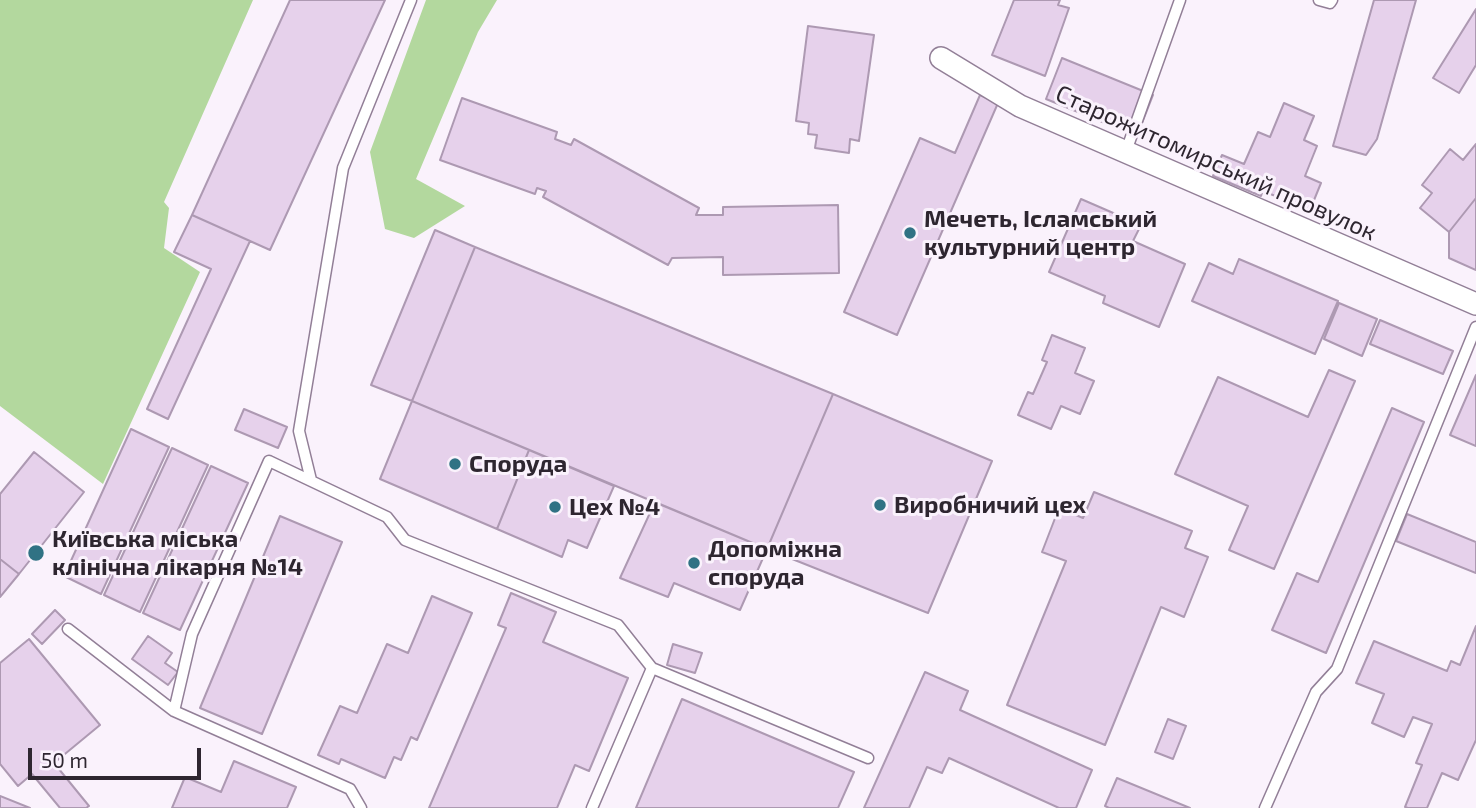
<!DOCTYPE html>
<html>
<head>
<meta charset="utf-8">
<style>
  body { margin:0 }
  #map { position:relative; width:1476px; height:808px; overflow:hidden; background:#faf2fc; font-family:"Exo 2",sans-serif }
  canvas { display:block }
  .scale { position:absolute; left:28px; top:748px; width:173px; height:32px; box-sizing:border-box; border:4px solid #2e2630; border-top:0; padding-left:9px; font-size:21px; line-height:24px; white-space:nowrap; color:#2e2630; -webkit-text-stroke:5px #faf2fc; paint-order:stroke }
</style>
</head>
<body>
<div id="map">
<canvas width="1476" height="808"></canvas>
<div class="scale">50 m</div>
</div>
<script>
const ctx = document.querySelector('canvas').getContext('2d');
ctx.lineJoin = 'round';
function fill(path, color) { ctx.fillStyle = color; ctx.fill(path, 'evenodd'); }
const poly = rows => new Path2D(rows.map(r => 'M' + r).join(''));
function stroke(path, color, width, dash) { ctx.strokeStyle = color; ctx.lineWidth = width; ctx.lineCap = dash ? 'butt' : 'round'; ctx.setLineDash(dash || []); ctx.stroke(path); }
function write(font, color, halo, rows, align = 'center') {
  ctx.font = font + ' "Exo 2",sans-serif'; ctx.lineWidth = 6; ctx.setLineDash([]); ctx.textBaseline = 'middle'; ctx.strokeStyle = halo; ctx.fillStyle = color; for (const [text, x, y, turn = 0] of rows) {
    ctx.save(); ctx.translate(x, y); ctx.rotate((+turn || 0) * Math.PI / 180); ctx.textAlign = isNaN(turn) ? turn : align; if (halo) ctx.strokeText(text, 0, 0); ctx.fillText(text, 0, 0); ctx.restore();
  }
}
fill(poly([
  [0,0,253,0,164,202,169,208,164,248,200,272,103,484,0,406],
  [426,0,497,0,478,32,416,179,465,206,414,238,385,229,370,152]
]), '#b3d89e');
const building = poly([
  [290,0,385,0,270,250,192,215,290,0],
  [1014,0,1060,0,1058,5,1069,8,1045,76,992,55,1014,0],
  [1374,0,1416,0,1377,139,1366,155,1333,146,1374,0],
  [1476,9,1476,65,1459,93,1433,78,1476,9],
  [808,26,874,35,859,141,850,139,849,153,815,148,817,135,808,134,809,123,796,121,808,26],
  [1062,58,1153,95,1137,136,1046,99,1062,58],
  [980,95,998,103,897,335,844,312,920,138,955,153,980,95],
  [462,98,557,132,555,139,571,145,574,139,699,208,696,215,723,215,723,207,838,205,839,273,723,275,723,257,672,258,668,265,543,197,546,191,537,188,535,194,440,160,462,98],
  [1284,103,1314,116,1304,140,1317,146,1305,176,1321,183,1310,210,1263,191,1261,196,1213,176,1222,155,1244,164,1258,132,1270,137,1284,103],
  [1476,144,1476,198,1449,232,1420,208,1432,193,1422,185,1450,149,1463,160,1476,144],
  [1476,198,1476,270,1449,258,1449,232,1476,198],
  [1081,199,1141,225,1133,241,1185,264,1159,327,1103,303,1105,296,1049,272,1081,199],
  [192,215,250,241,168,419,147,409,211,269,174,252,192,215],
  [435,230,475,247,412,401,371,385,435,230],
  [475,247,833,394,767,549,412,401,475,247],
  [1239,259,1338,301,1315,354,1192,301,1209,263,1233,274,1239,259],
  [1339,303,1377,319,1362,356,1324,339,1339,303],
  [1380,320,1453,351,1443,374,1370,344,1380,320],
  [1052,335,1085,348,1075,373,1094,381,1080,414,1061,406,1051,429,1018,415,1028,392,1033,394,1047,362,1042,360,1052,335],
  [1329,370,1355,381,1274,569,1229,550,1248,506,1175,474,1218,377,1308,417,1329,370],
  [1476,375,1476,446,1450,435,1476,375],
  [833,394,992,461,928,613,767,549,833,394],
  [412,401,529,450,497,529,380,479,412,401],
  [1392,408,1424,422,1326,653,1272,630,1297,573,1318,582,1392,408],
  [244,409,287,427,278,448,235,430,244,409],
  [131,429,169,447,101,594,64,576,131,429],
  [172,448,208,465,140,612,104,595,172,448],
  [529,450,614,486,587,548,568,540,562,557,497,529,529,450],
  [34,452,84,492,19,574,0,559,0,494,34,452],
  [211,466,248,483,180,630,143,613,211,466],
  [1094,492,1192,531,1185,548,1208,557,1184,617,1161,607,1105,745,1007,705,1066,561,1042,552,1059,508,1083,518,1094,492],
  [655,502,767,549,740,610,674,583,668,597,620,578,655,502],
  [1407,514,1476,542,1476,573,1396,541,1407,514],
  [280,516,342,542,262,734,200,708,280,516],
  [0,559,19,574,0,597,0,559],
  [511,593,556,612,543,642,628,678,589,771,575,765,557,808,429,808,506,628,498,625,511,593],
  [432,596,472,613,417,740,411,737,401,760,394,757,385,778,341,759,339,764,318,755,340,706,357,713,387,644,408,653,432,596],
  [55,610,65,620,42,644,32,634,55,610],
  [1476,626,1476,740,1458,780,1442,773,1427,808,1408,808,1405,807,1422,765,1416,763,1432,724,1413,717,1404,737,1372,723,1384,694,1356,683,1374,641,1447,671,1451,661,1460,665,1476,626],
  [148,636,172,653,165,663,178,672,168,685,132,659,148,636],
  [29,639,100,725,54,763,89,806,86,808,60,808,32,774,18,786,0,764,0,663,29,639],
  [673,644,702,653,695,673,667,665,673,644],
  [925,672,968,691,960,710,1092,770,1076,808,1059,808,949,758,942,773,927,767,909,808,864,808,925,672],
  [682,699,854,772,838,808,636,808,682,699],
  [1168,719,1186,726,1173,759,1155,752,1168,719],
  [234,761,296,787,287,808,172,808,185,777,221,792,234,761],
  [1117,778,1190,808,1109,808,1105,806,1117,778],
  [0,796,30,808,0,808,0,796]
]);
fill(building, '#e6d1eb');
stroke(building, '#ad99b2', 2);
const lane = poly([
  [1319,0,1330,3,1332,0],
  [1125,154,1180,0],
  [311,480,299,431,343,168,411,0],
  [68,629,174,711,350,789,361,808],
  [174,711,192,634,269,461,387,517,405,540,618,625,652,668,868,758],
  [592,808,652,668],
  [1265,808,1316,692,1337,669,1476,327]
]);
const street = poly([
  [941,58,1020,106,1476,304]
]);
stroke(lane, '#927f97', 13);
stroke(street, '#927f97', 24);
stroke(lane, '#fff', 10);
stroke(street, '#fff', 21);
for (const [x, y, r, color] of [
  [910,233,7,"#307284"],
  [455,464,7,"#307284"],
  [880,505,7,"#307284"],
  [555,507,7,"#307284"],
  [36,553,9,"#307284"],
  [694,563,7,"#307284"]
]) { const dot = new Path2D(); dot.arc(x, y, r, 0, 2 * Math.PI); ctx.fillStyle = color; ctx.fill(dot); stroke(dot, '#faf2fc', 2.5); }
write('24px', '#2e2630', '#faf2fc', [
  ["Старожитомирський провулок",1216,163,24]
]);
write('bold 24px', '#2e2630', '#faf2fc', [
  ["Мечеть, Ісламський",924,219],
  ["культурний центр",924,247],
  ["Споруда",469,464],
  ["Виробничий цех",894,505],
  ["Цех №4",569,507],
  ["Київська міська",52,539],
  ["клінічна лікарня №14",52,567],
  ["Допоміжна",708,549],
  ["споруда",708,577]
], 'left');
</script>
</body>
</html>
